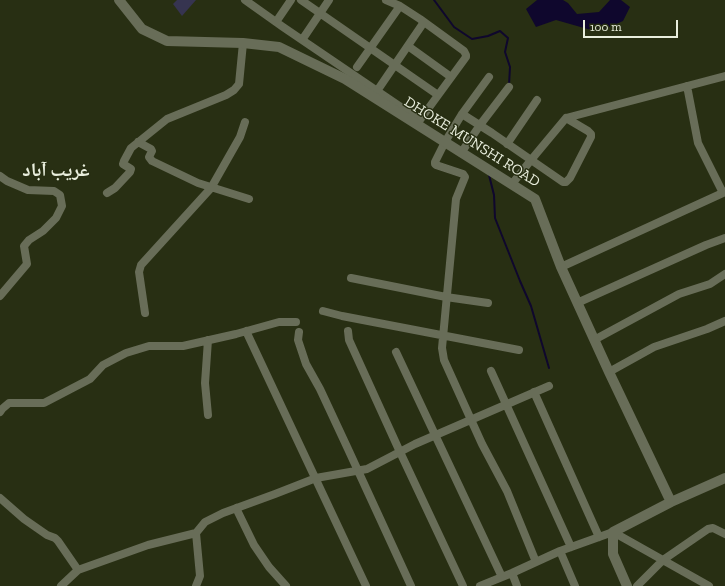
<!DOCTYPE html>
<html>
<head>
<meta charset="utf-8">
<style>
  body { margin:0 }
  #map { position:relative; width:725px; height:586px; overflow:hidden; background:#282f13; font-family:"Zilla Slab",serif }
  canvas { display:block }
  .scale { position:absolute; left:583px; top:20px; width:95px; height:18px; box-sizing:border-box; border:2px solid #e9eedd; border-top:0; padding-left:5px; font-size:12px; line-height:14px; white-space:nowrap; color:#e9eedd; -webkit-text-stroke:3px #282f13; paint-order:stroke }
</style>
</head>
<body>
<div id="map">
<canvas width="725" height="586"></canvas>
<div class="scale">100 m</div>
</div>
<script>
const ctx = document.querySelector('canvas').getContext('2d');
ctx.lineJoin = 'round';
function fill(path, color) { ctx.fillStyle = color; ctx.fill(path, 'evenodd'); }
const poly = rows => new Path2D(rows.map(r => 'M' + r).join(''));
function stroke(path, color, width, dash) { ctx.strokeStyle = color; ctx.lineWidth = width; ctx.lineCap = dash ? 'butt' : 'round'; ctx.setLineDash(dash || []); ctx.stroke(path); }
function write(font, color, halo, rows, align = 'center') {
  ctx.font = font + ' "Zilla Slab","Noto Naskh Arabic",serif'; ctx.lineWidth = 3; ctx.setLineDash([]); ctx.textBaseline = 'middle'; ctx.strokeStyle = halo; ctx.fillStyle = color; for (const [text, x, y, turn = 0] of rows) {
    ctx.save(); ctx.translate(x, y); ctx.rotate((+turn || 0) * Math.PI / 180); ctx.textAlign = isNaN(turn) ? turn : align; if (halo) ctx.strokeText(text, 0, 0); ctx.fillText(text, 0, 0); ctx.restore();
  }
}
fill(poly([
  [177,0,196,0,182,16,173,4]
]), '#363450');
fill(poly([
  [537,0,563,0,568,3,577,14,599,12,610,0,621,0,630,7,623,21,598,32,556,20,536,27,526,9]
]), '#0f072d');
stroke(poly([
  [434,0,454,27,472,39,488,36,500,31,508,38,505,52,510,67,509,85],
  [489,175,494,195,495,218,520,281,531,306,549,368]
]), '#0f072d', 2);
stroke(poly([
  [245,0,283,27,420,120],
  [301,0,438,95],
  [386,0,400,6,420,19,464,51,466,55,466,57,417,124],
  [276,22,291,0],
  [302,40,329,0],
  [408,46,451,77],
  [357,67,400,6],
  [489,77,462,114,445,142,435,162,435,164,436,165,463,174,465,177,456,199,442,348,444,360,482,444,507,491,536,562],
  [687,86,698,143,723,193],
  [377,91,424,22],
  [462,114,492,133,563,182,566,182,570,178,591,137,591,134,588,131,566,118],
  [138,142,151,149,152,151,149,157,152,161,198,183,249,199],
  [507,144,537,100],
  [461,153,480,125,509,87],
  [0,176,7,181,28,190,54,191,60,195,62,206,56,218,43,231,29,240,24,246,27,264,0,296],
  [512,184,531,160,566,118,725,76],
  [107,193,115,188,130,172,131,169,123,164,124,161,131,148,167,119,226,95,234,90,239,84,243,43],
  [561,267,725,192],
  [351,278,446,297,488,303],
  [577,303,706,245,725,238],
  [323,311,342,316,519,350],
  [145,313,139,272,141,265,211,188,240,137,245,122],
  [246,331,366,586],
  [348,331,349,340,400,452,463,586],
  [299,332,298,340,306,364,320,389,348,449,411,586],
  [594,340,679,294,710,284,725,274],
  [396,352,502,577],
  [491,371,571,547],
  [609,372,654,347,707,329,725,321],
  [534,392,599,537],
  [0,412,2,409,9,403,44,403,90,379,103,365,126,353,149,346,183,346,236,334,279,322,296,322],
  [208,415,205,383,208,340],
  [0,498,24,519,47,535,55,538,58,541,78,570],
  [236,508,254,545,269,567,286,586],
  [560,551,575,586],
  [512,573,517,586],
  [61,586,78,570,148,545,196,533,205,522,223,513,275,494,316,478,367,469,415,444,549,386],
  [196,586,200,576,196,533],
  [480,586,512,573,560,551,613,532,709,586],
  [637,586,663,560,708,529,713,528,725,534]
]), '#686d58', 8);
stroke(poly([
  [119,0,142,29,167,41,243,43,279,47,345,79,535,199,561,267,609,372,671,502],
  [627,586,613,554,613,532,671,502,725,478]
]), '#686d58', 10);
write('15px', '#e9eedd', '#282f13', [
  ["DHOKE MUNSHI ROAD",472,142,32]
]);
write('bold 19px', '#e9eedd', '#282f13', [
  ["غریب آباد",56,171]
]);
</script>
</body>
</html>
